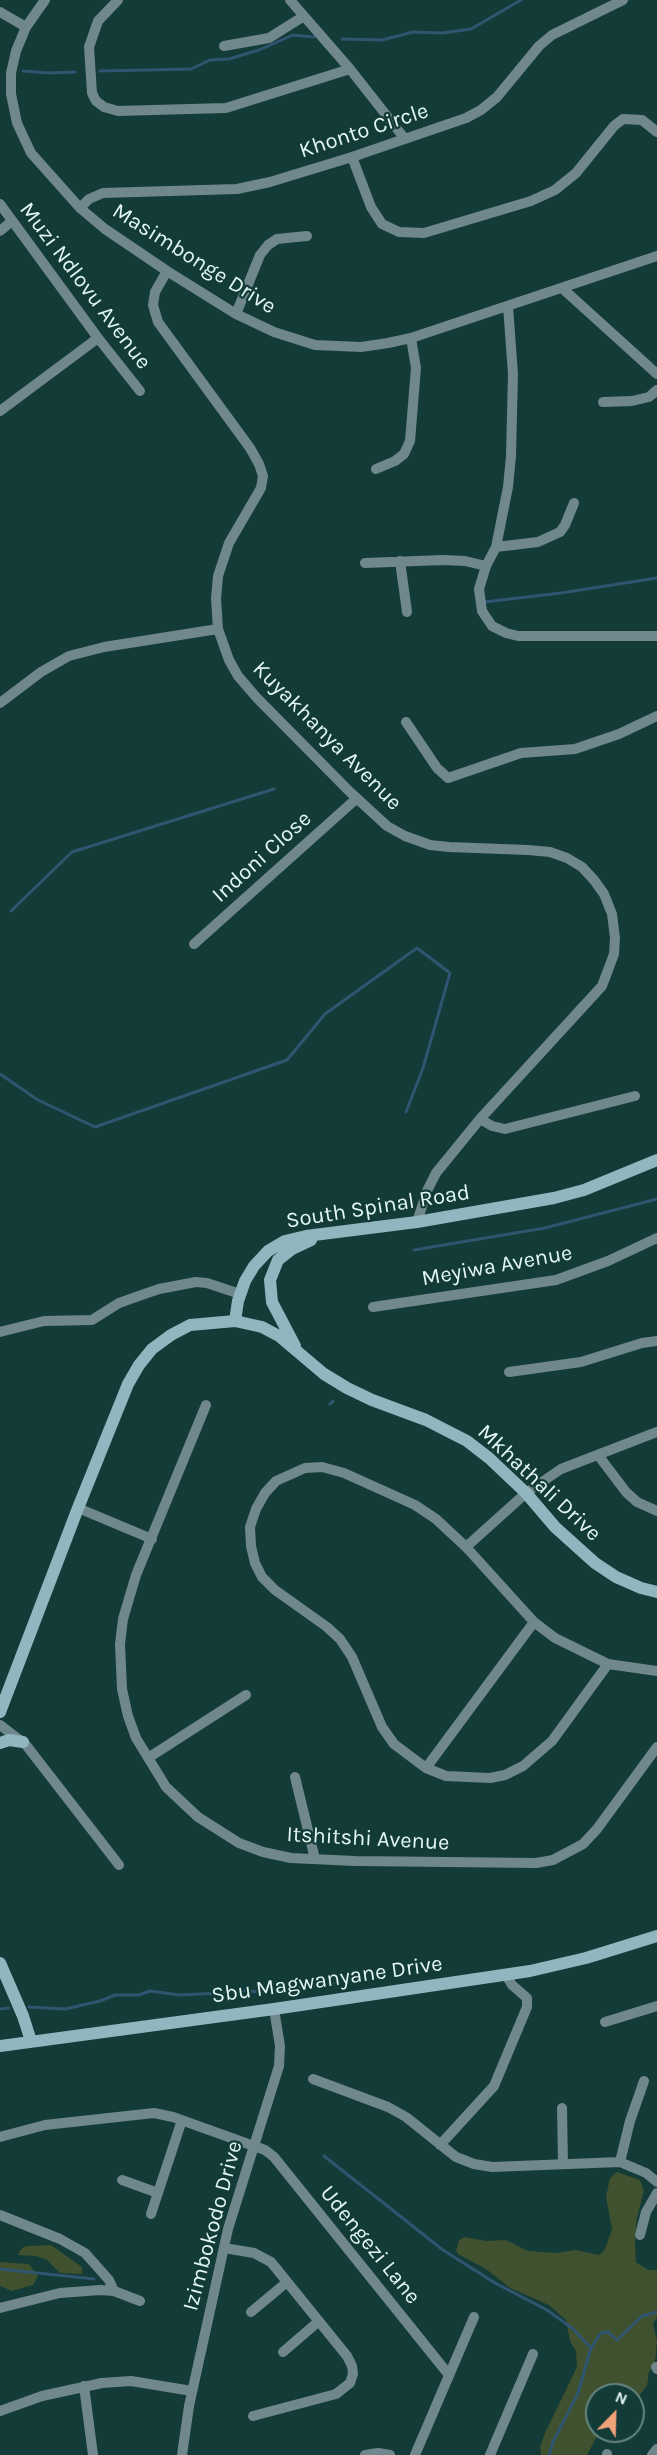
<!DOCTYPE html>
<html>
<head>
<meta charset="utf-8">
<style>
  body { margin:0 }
  #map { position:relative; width:657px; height:2455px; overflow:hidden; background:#133b37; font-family:Karla,sans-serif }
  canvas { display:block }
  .north { position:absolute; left:585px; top:2383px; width:60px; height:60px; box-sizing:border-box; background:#133b37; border:2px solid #668683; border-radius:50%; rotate:23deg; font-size:16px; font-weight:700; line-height:24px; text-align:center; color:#e2f7f4 }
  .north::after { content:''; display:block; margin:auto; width:21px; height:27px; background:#f0a279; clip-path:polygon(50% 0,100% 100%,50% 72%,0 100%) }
</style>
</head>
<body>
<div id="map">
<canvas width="657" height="2455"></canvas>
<div class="north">N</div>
</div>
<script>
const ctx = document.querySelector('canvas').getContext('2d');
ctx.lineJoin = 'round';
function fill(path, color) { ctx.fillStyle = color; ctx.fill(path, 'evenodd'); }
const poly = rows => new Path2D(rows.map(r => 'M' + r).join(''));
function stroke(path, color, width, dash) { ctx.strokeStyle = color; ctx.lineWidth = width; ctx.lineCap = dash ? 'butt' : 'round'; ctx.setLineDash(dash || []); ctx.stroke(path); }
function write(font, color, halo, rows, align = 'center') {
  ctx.font = font + ' Karla,sans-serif'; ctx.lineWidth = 4.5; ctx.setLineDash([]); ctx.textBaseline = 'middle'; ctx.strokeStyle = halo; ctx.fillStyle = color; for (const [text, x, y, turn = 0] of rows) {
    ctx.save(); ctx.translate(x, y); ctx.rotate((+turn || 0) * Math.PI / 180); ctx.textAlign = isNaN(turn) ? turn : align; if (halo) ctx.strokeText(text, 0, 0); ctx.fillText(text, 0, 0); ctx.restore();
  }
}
fill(poly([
  [617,2172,640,2180,644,2190,637,2218,635,2239,636,2262,648,2270,657,2270,657,2317,653,2324,657,2341,655,2363,649,2372,647,2386,633,2403,633,2395,597,2395,597,2431,605,2431,596,2438,587,2455,541,2455,540,2447,545,2433,577,2367,576,2351,570,2341,566,2320,549,2305,510,2288,486,2269,458,2254,456,2251,459,2240,465,2237,486,2241,506,2240,528,2251,555,2253,576,2250,599,2255,605,2249,612,2229,606,2197,610,2178],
  [51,2245,82,2267,82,2274,60,2273,47,2260,36,2256,18,2255,22,2248,26,2246],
  [0,2262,29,2264,38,2276,33,2285,12,2291,0,2286]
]), '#3f512f');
stroke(poly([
  [342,39,382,40,413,32,443,33,471,29,521,0],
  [23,71,49,73,75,72],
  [100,71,191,69,210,60,229,59,259,50,293,35,314,37],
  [484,602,561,593,657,578],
  [11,911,72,852,274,789],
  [0,1074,38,1100,95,1127,287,1060,325,1014,417,948,450,973,423,1068,406,1112],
  [414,1250,545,1228,657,1199],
  [330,1404,333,1401],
  [29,2007,65,2009,100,2001,115,1995,139,1995,150,1991,179,1995,222,1993,238,1990,260,1992,333,1984],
  [0,2009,9,2008],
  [324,2156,443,2250,495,2283,547,2310,572,2328,591,2348],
  [0,2269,94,2279],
  [549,2455,553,2442,578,2393,591,2348,601,2333,608,2332,617,2340,642,2316,657,2312]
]), '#305570', 3);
stroke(poly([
  [45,0,26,27,16,51,11,73,11,94,17,123,31,153,80,208,105,229,167,271,236,314,274,332,315,345,361,347,388,343,411,338,657,256],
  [118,0,98,21,89,47,92,93,96,101,104,107,118,111,226,108,350,69],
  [290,0,350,69,405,139],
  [0,12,26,27],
  [224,46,269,38,304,16],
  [352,157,371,207,382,224,399,232,424,233,531,201,555,190,576,173,614,126,623,119,642,120,657,132],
  [0,204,98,338,140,391],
  [80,208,89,199,103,193,237,189,270,182,352,157,466,118,481,110,497,97,539,46,552,35,623,0],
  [0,231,12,221],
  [167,271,155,292,153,305,158,322,250,448,259,464,263,476,261,488,229,543,218,576,216,599,218,629,229,660,238,676,257,698,350,792,387,826,405,836,430,845,449,847,528,850,550,852,567,858,582,867,594,880,604,894,612,914,615,938,614,954,602,986,480,1119,436,1173,427,1191,417,1222],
  [562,288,657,374],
  [508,306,513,374,511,456,508,487,496,547,486,566,479,589,482,611,492,626,506,633,518,636,657,636],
  [236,314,260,255,268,245,277,239,307,236],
  [603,402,632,401,649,397,657,390],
  [0,411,98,338],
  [376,469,395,461,404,454,410,441,416,368,411,338],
  [496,547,538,542,560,532,565,525,574,503],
  [400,561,407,612],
  [365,563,443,560,465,561,486,566],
  [0,703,41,672,69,656,104,647,218,629],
  [406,722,437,768,448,778,521,753,575,749,619,734,657,716],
  [194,944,356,799],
  [480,1119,492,1126,505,1129,635,1096],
  [373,1307,556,1280,608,1261,657,1238],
  [0,1332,44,1321,92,1320,119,1303,133,1298,159,1289,196,1282,207,1283,240,1294],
  [509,1372,581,1362,642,1343,657,1341],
  [206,1405,136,1575,123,1619,120,1644,122,1689,128,1716,136,1738,166,1787,198,1817,239,1843,263,1852,291,1858,355,1861,536,1863,553,1860,583,1844,597,1829,657,1747],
  [657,1432,561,1469,526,1493,466,1547,534,1622,555,1638,608,1664,657,1671],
  [598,1455,626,1492,637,1502,657,1511],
  [78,1508,152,1539],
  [466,1547,436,1519,415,1505,344,1473,322,1467,305,1468,276,1481,265,1493,256,1509,250,1527,251,1546,255,1563,262,1577,275,1590,327,1627,340,1639,352,1657,382,1727,394,1744,426,1768,446,1776,490,1778,505,1775,523,1766,552,1741,608,1664],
  [0,1725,26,1745,119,1865],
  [148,1758,246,1695],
  [426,1768,534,1622],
  [295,1777,315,1859],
  [605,2022,657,2006],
  [313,2079,388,2107,406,2117,456,2157,474,2164,492,2167,620,2162,646,2173,657,2182],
  [562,2108,563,2164],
  [0,2137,45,2125,154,2113,173,2117,265,2150,274,2157,449,2375],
  [440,2145,494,2086,527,2007,527,1998,512,1985,506,1975],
  [620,2162,630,2121,644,2081],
  [122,2180,158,2193],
  [151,2214,182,2120],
  [0,2215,60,2239,85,2253,109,2280,114,2291],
  [640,2235,646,2212,657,2193],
  [224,2248,254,2253,271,2262,347,2356,352,2366,353,2374,350,2383,336,2394,253,2416],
  [0,2308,60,2293,100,2290,114,2291,140,2301],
  [251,2312,287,2282],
  [283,2352,319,2321],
  [656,2367,657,2369],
  [84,2386,93,2455],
  [0,2411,42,2396,102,2383,131,2381,192,2391],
  [607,2454,607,2455],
  [182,2455,189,2406,228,2229,279,2066,280,2046,274,2009],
  [365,2455,378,2453,390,2455],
  [415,2455,474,2317],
  [490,2455,533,2354],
  [652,2455,657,2449]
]), '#70878d', 10);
stroke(poly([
  [235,1321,262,1327,279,1336,324,1374,347,1388,372,1400,426,1420,467,1441,489,1458,526,1493,555,1527,595,1563,616,1577,641,1588,657,1592],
  [295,1346,272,1302,270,1280,278,1260,292,1249,311,1240],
  [0,1712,78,1508,128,1384,139,1365,152,1349,171,1335,190,1325,235,1321,238,1301,245,1281,254,1266,268,1251,285,1241,306,1236,417,1222,554,1198,584,1190,657,1160],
  [0,1743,9,1740,23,1742],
  [0,1963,23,2016,31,2041],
  [0,2046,274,2009,530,1971,586,1958,657,1936]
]), '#91b6c0', 12);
write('22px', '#e2f7f4', '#133b37', [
  ["Khonto Circle",364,131,-18],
  ["Masimbonge Drive",194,259,32],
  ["Muzi Ndlovu Avenue",85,286,53],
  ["Kuyakhanya Avenue",327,736,45],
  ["Indoni Close",262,857,-42],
  ["South Spinal Road",378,1207,-9],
  ["Meyiwa Avenue",497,1266,-10],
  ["Mkhathali Drive",539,1483,43],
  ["Itshitshi Avenue",368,1839,3],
  ["Sbu Magwanyane Drive",327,1980,-8],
  ["Izimbokodo Drive",213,2226,-75],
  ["Udengezi Lane",370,2245,51]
]);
</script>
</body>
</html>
